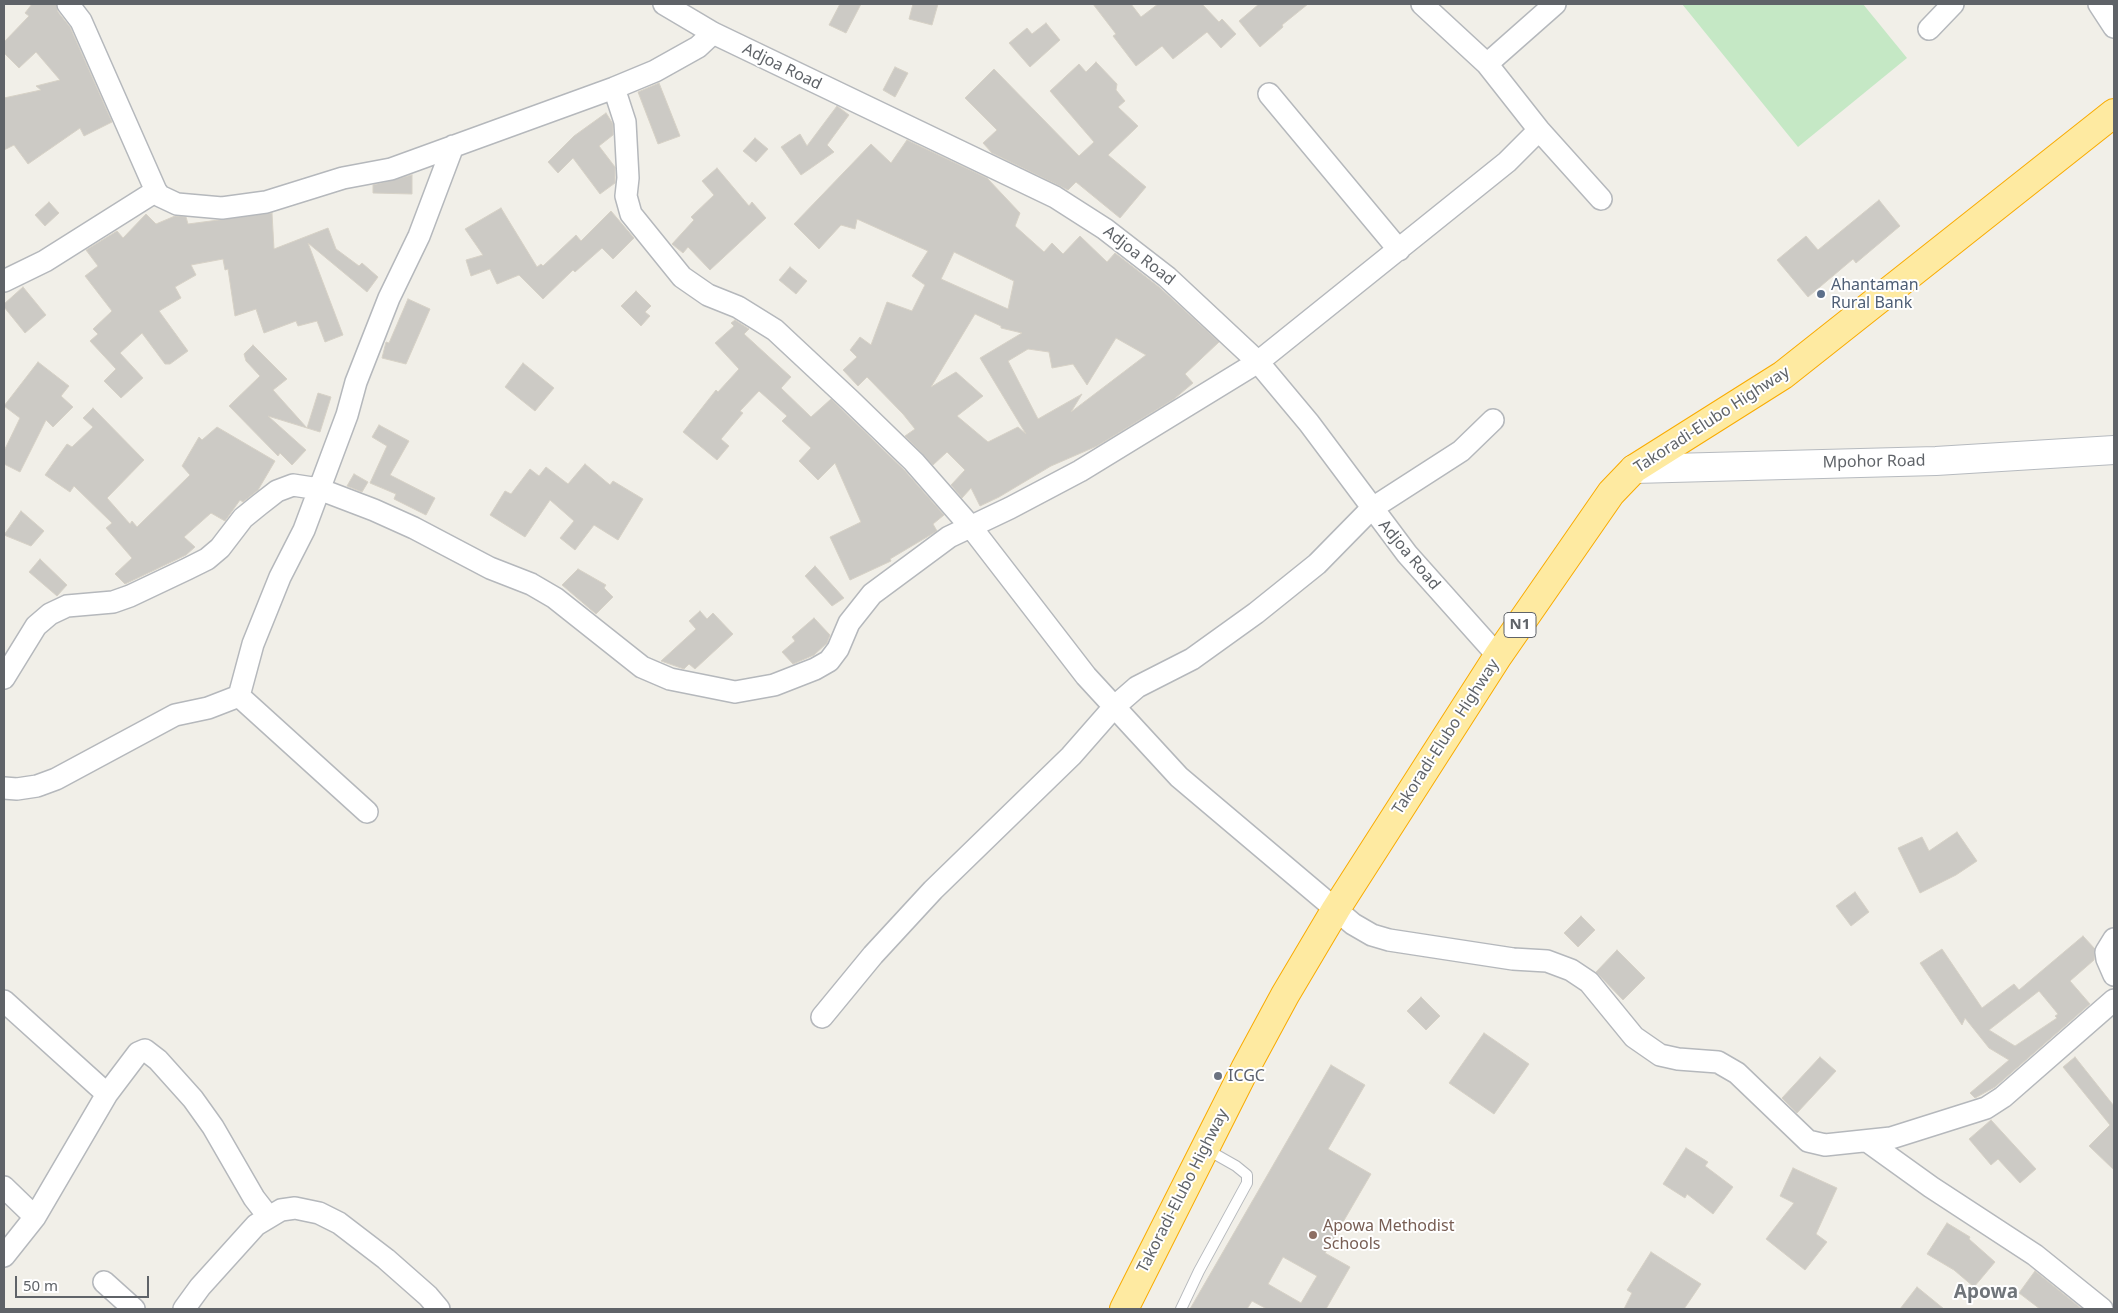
<!DOCTYPE html>
<html>
<head>
<meta charset="utf-8">
<style>
  body { margin:0 }
  #map { position:relative; width:2118px; height:1313px; overflow:hidden; background:#f1efe8; font-family:"Noto Sans",sans-serif }
  canvas { display:block }
  .frame { position:absolute; inset:0; border:5px solid #5f6368; pointer-events:none }
  .scale { position:absolute; left:15px; top:1276px; width:134px; height:22px; box-sizing:border-box; border:2px solid #5f6368; border-top:0; padding-left:6px; font-size:15px; line-height:18px; white-space:nowrap; color:#5f6368; -webkit-text-stroke:4px #fff; paint-order:stroke }
</style>
</head>
<body>
<div id="map">
<canvas width="2118" height="1313"></canvas>
<div class="frame"></div>
<div class="scale">50 m</div>
</div>
<script>
const ctx = document.querySelector('canvas').getContext('2d');
ctx.lineJoin = 'round';
function fill(path, color) { ctx.fillStyle = color; ctx.fill(path, 'evenodd'); }
const poly = rows => new Path2D(rows.map(r => 'M' + r).join(''));
function stroke(path, color, width, dash) { ctx.strokeStyle = color; ctx.lineWidth = width; ctx.lineCap = dash ? 'butt' : 'round'; ctx.setLineDash(dash || []); ctx.stroke(path); }
function write(font, color, halo, rows, align = 'center') {
  ctx.font = font + ' "Noto Sans",sans-serif'; ctx.lineWidth = 4; ctx.setLineDash([]); ctx.textBaseline = 'middle'; ctx.strokeStyle = halo; ctx.fillStyle = color; for (const [text, x, y, turn = 0] of rows) {
    ctx.save(); ctx.translate(x, y); ctx.rotate((+turn || 0) * Math.PI / 180); ctx.textAlign = isNaN(turn) ? turn : align; if (halo) ctx.strokeText(text, 0, 0); ctx.fillText(text, 0, 0); ctx.restore();
  }
}
fill(poly([
  [1682,4,1863,4,1907,58,1798,147]
]), '#c5e8c5');
const building = poly([
  [32,4,56,4,58,12,70,27,112,122,84,136,80,128,28,164,14,145,4,150,4,98,41,90,36,86,60,80,36,52,19,68,4,53,4,42,29,16,25,13,32,4],
  [840,4,861,4,846,33,829,25,840,4],
  [913,4,938,4,932,25,909,19,913,4],
  [1093,4,1131,4,1141,17,1158,4,1202,4,1219,22,1222,19,1236,34,1221,48,1207,32,1173,59,1162,46,1136,66,1113,36,1116,34,1093,4],
  [1259,4,1308,4,1282,25,1283,27,1260,47,1239,21,1259,4],
  [1046,23,1060,40,1030,67,1009,43,1027,28,1032,34,1046,23],
  [1096,62,1117,84,1116,90,1125,101,1118,107,1138,126,1108,155,1146,187,1120,218,1076,182,1068,190,992,153,983,143,997,130,965,98,994,69,1079,156,1094,142,1050,91,1079,64,1086,72,1096,62],
  [895,67,908,73,895,97,883,90,895,67],
  [659,83,680,136,658,144,638,92,659,83],
  [837,106,849,115,827,145,834,152,801,175,781,147,800,134,807,146,837,106],
  [606,113,613,124,613,135,599,146,615,167,615,183,600,194,573,158,558,173,548,162,574,136,606,113],
  [755,138,768,149,756,162,743,151,755,138],
  [907,140,987,178,1020,213,1015,226,1044,252,1052,243,1063,254,1080,236,1107,262,1115,253,1159,287,1219,342,1185,374,1193,383,1174,399,1097,446,1051,466,999,497,980,506,971,488,962,498,951,485,965,470,947,452,933,465,905,436,915,429,903,414,867,377,858,386,843,370,857,357,850,350,860,337,871,345,887,302,912,311,925,285,912,276,928,251,857,219,855,229,841,225,819,249,794,224,871,144,891,163,907,140],
  [954,252,1014,281,1008,309,941,279,954,252],
  [975,314,1001,326,1001,328,1022,333,980,358,1026,434,1018,427,988,442,957,416,983,396,956,372,931,387,975,314],
  [1116,338,1146,355,1071,412,1082,394,1038,419,1008,361,1028,349,1049,352,1052,368,1073,364,1087,385,1116,338],
  [717,168,749,206,752,202,766,218,710,270,688,247,683,253,672,244,694,220,691,217,714,195,702,181,717,168],
  [412,175,412,194,373,193,373,185,412,175],
  [1879,200,1900,226,1856,263,1853,259,1808,297,1777,260,1806,236,1818,250,1879,200],
  [49,202,59,213,45,226,35,215,49,202],
  [501,208,537,267,541,264,543,266,576,235,581,241,611,211,634,238,613,259,602,248,575,272,573,270,543,299,519,275,497,284,490,269,471,276,466,260,483,255,465,229,501,208],
  [272,213,274,249,328,228,336,249,359,266,362,263,378,277,367,292,308,243,343,335,325,342,317,321,298,326,296,321,264,333,256,309,235,316,228,269,225,270,223,259,191,265,196,275,175,287,181,298,159,311,188,351,170,364,165,364,142,333,120,353,143,378,121,398,104,381,116,369,90,341,98,334,93,329,112,311,85,276,98,266,86,250,117,231,123,238,146,214,156,224,175,216,186,217,188,224,272,213],
  [790,267,807,281,796,294,779,280,790,267],
  [23,287,46,315,25,333,4,307,4,304,23,287],
  [636,291,651,306,645,312,650,316,641,326,621,306,636,291],
  [408,299,430,309,406,364,382,358,386,342,389,343,408,299],
  [735,320,749,329,744,334,791,377,781,388,811,417,831,399,905,471,944,515,933,524,937,531,890,559,891,561,850,580,830,537,861,522,835,463,818,480,799,461,811,448,782,421,787,416,759,391,740,411,743,413,721,439,729,446,717,460,683,432,716,390,718,392,739,369,715,343,734,326,731,323,735,320],
  [253,345,287,379,273,390,307,428,318,393,331,397,320,432,268,416,306,450,292,465,280,453,278,456,229,406,260,376,246,361,244,354,253,345],
  [38,362,69,386,61,396,73,407,53,427,46,420,20,472,4,464,4,451,20,418,4,406,38,362],
  [523,363,554,388,535,411,505,387,523,363],
  [93,408,144,460,107,498,130,524,132,521,137,527,190,475,182,466,199,437,202,440,217,427,275,461,258,490,243,502,240,500,225,521,211,513,184,537,195,547,186,555,125,584,115,574,132,558,106,528,112,523,74,486,70,492,45,475,67,444,72,447,93,427,83,418,93,408],
  [379,425,409,441,390,475,435,498,426,515,394,499,396,494,370,483,387,446,372,437,379,425],
  [585,464,610,485,613,481,643,499,618,540,594,525,575,550,560,538,574,521,550,500,525,537,490,515,505,491,511,494,530,469,539,476,546,467,568,484,585,464],
  [354,474,368,482,362,492,347,486,354,474],
  [21,511,44,531,31,546,4,535,21,511],
  [40,559,67,585,57,596,29,572,40,559],
  [815,566,844,598,832,606,805,576,815,566],
  [578,569,606,585,604,588,613,597,596,614,562,585,578,569],
  [700,611,707,619,713,613,733,634,695,669,689,664,684,669,661,661,696,629,689,621,700,611],
  [814,618,830,635,827,643,814,655,793,664,782,652,795,641,792,637,814,618],
  [1957,832,1977,861,1956,875,1920,893,1898,848,1922,837,1929,851,1957,832],
  [1855,892,1869,912,1851,926,1836,906,1855,892],
  [1581,916,1595,930,1578,947,1564,933,1581,916],
  [2083,936,2095,949,2094,960,2070,981,2090,1004,1995,1087,1975,1098,1970,1093,2009,1060,1989,1048,1965,1018,1962,1025,1920,963,1942,949,1982,1008,2014,984,2019,990,2083,936],
  [2039,991,2058,1014,2055,1016,2057,1018,2015,1046,1989,1030,2039,991],
  [1617,950,1645,978,1623,1000,1596,972,1617,950],
  [1421,997,1440,1016,1426,1030,1407,1011,1421,997],
  [1484,1033,1529,1064,1494,1114,1449,1083,1484,1033],
  [1820,1057,1836,1071,1797,1113,1782,1098,1820,1057],
  [2075,1057,2114,1106,2114,1170,2089,1146,2110,1125,2063,1067,2075,1057],
  [1331,1065,1365,1085,1328,1149,1371,1174,1325,1253,1350,1267,1326,1309,1267,1309,1252,1301,1247,1309,1190,1309,1331,1065],
  [1283,1257,1317,1276,1301,1303,1268,1284,1283,1257],
  [1991,1120,2036,1169,2020,1183,1998,1159,1991,1165,1969,1139,1991,1120],
  [1686,1148,1708,1162,1705,1166,1733,1187,1713,1214,1687,1194,1685,1198,1663,1184,1686,1148],
  [1793,1168,1837,1188,1816,1234,1827,1242,1805,1270,1766,1239,1794,1203,1780,1196,1793,1168],
  [1947,1223,1970,1237,1969,1239,1995,1262,1974,1287,1954,1270,1927,1254,1947,1223],
  [1651,1252,1701,1284,1684,1309,1624,1309,1632,1293,1627,1290,1651,1252],
  [2035,1271,2082,1309,2040,1309,2019,1293,2035,1271],
  [1917,1287,1944,1309,1900,1309,1917,1287]
]);
fill(building, '#cccac5');
stroke(building, '#d6d1c6', 1);
const service = poly([
  [1181,1309,1199,1271,1247,1183,1247,1175,1236,1166,1206,1149]
]);
const minor = poly([
  [68,4,81,21,156,191,160,196,177,204,222,208,266,202,343,178,391,169,614,88,655,71,698,47,713,33],
  [664,4,713,33,1055,197,1105,229,1167,277,1258,362,1309,423,1407,554,1498,656],
  [1422,4,1487,64,1539,130,1601,199],
  [2099,4,2114,27],
  [1929,29,1953,4],
  [1487,64,1555,4],
  [614,88,625,122,628,178,626,196,631,214,682,277,708,295,738,307,775,330,850,400,914,462,971,527,1086,676,1179,777,1353,924,1372,935,1389,940,1513,959,1547,961,1571,970,1589,982,1634,1037,1660,1055,1678,1059,1718,1062,1737,1073,1808,1141,1825,1145,1891,1138,1986,1108,2003,1097,2114,1000],
  [1269,94,1399,250],
  [4,281,45,261,156,191],
  [4,678,36,626,50,614,67,606,113,602,130,596,187,569,207,559,220,548,243,518,259,505,277,491,293,485,319,489,374,510,414,528,490,568,531,584,555,598,642,667,670,679,735,692,774,685,815,669,829,661,838,649,849,623,872,594,949,537,1010,508,1080,471,1258,362,1507,162,1539,130],
  [239,696,367,812],
  [4,788,17,789,37,786,56,779,175,715,208,708,239,696,253,644,280,577,304,530,347,415,356,382,389,298,419,236,453,146],
  [2114,939,2106,952,2107,959,2114,975],
  [4,1001,107,1094],
  [822,1017,873,955,933,890,1071,756,1114,707,1137,687,1192,659,1256,613,1317,564,1371,509,1461,451,1493,420],
  [1867,1141,1931,1187,2035,1255,2102,1309],
  [4,1187,35,1217],
  [4,1256,35,1217,107,1094,138,1053,145,1050,158,1060,193,1099,213,1127,254,1198,268,1216],
  [104,1282,134,1309],
  [184,1309,200,1287,256,1225,281,1210,295,1208,319,1213,339,1223,386,1259,428,1296,439,1309]
]);
const secondary = poly([
  [1634,469,1936,461,2114,450]
]);
const trunk = poly([
  [1124,1309,1245,1069,1285,995,1336,909,1498,656,1611,493,1634,469,1783,375,2114,113]
]);
stroke(service, '#b5b8bc', 12);
stroke(minor, '#b5b8bc', 24);
stroke(secondary, '#b6babf', 30);
stroke(trunk, '#f9ab00', 30);
stroke(service, '#fff', 10);
stroke(minor, '#fff', 21);
stroke(secondary, '#fff', 28);
stroke(trunk, '#feeaa1', 28);
for (const [x, y, r, color] of [
  [1821,294,5,"#5c6f8a"],
  [1218,1076,5,"#6b7280"],
  [1313,1235,5,"#8d6e63"]
]) { const dot = new Path2D(); dot.arc(x, y, r, 0, 2 * Math.PI); ctx.fillStyle = color; ctx.fill(dot); stroke(dot, '#fff', 2); }
for (const [x, y, w] of [
  [1520,625,32]
]) { const box = new Path2D(); box.roundRect(x - w / 2, y - 12.5, w, 25, 4); ctx.fillStyle = '#fff'; ctx.fill(box); stroke(box, '#5f6368', 1); }
write('bold 15px', '#5f6368', null, [
  ["N1",1520,625]
]);
write('16px', '#5f6368', '#fff', [
  ["Adjoa Road",782,67,26],
  ["Adjoa Road",1139,256,38],
  ["Takoradi-Elubo Highway",1712,420,-33],
  ["Mpohor Road",1874,462,-1],
  ["Adjoa Road",1409,555,50],
  ["Takoradi-Elubo Highway",1446,737,-57],
  ["Takoradi-Elubo Highway",1183,1191,-63]
]);
write('16px', '#4e5e75', '#fff', [
  ["Ahantaman",1831,285],
  ["Rural Bank",1831,303]
], 'left');
write('16px', '#5b616d', '#fff', [
  ["ICGC",1228,1076]
], 'left');
write('16px', '#785e54', '#fff', [
  ["Apowa Methodist",1323,1226],
  ["Schools",1323,1244]
], 'left');
write('bold 19px', '#70757a', '#fff', [
  ["Apowa",1986,1293]
]);
</script>
</body>
</html>
